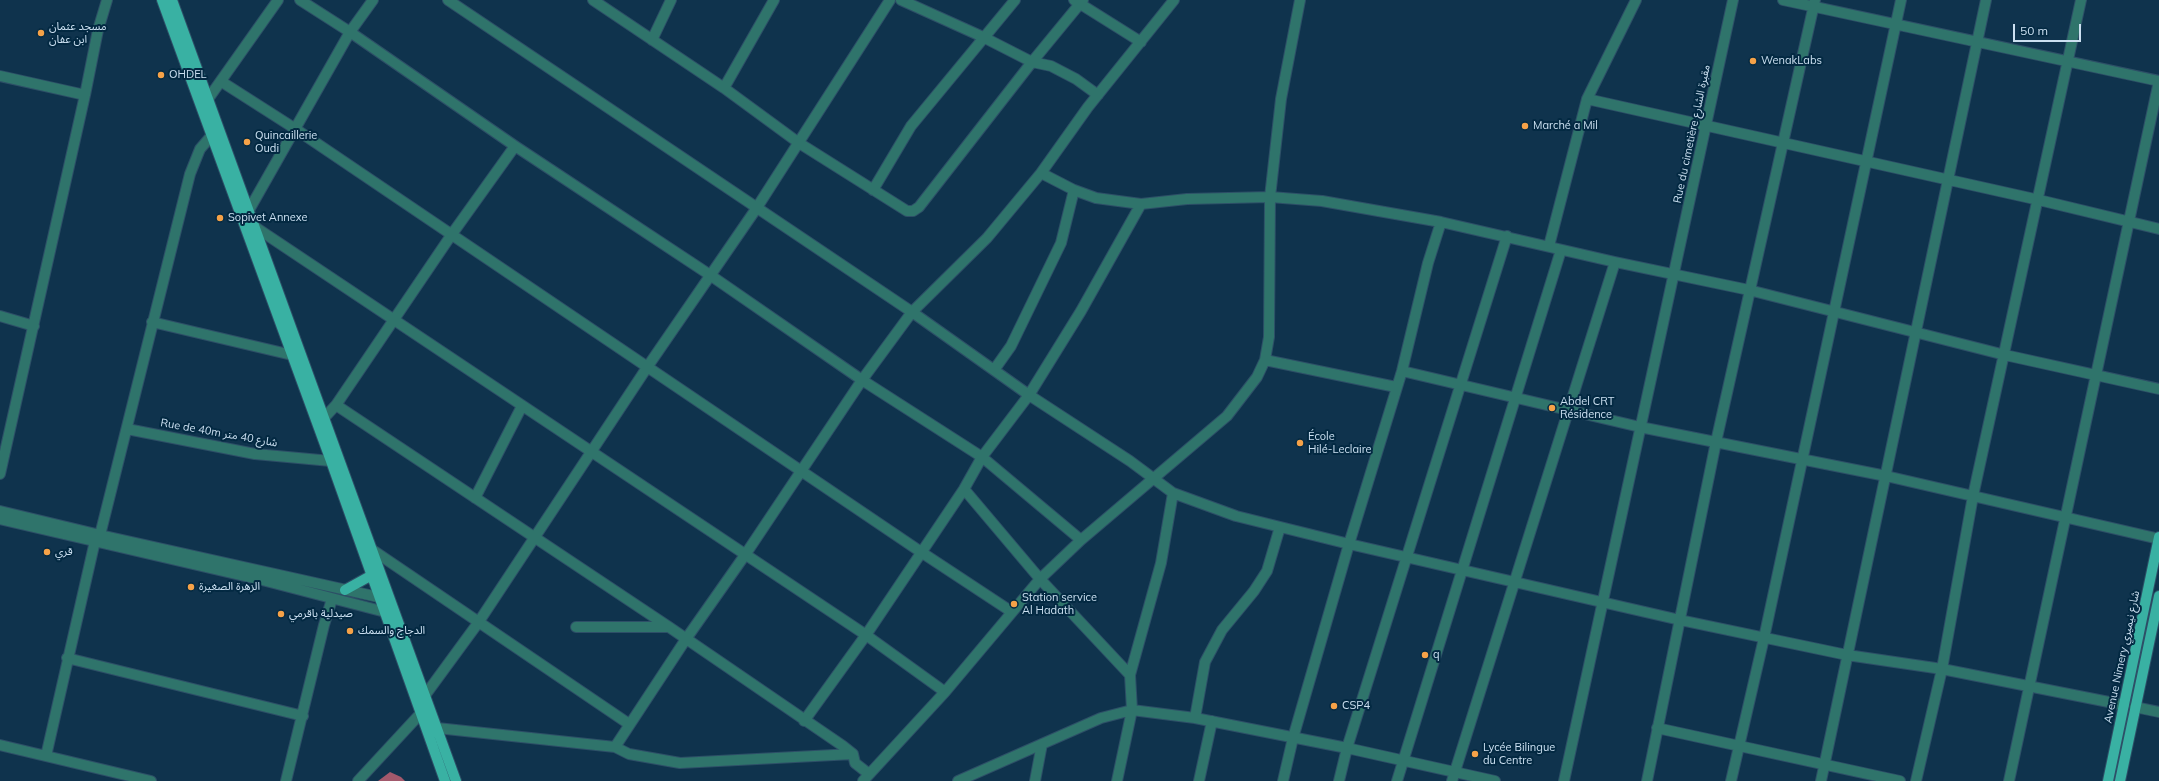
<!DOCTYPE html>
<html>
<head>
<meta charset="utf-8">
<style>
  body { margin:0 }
  #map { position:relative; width:2159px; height:781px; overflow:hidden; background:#0f334d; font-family:Mulish,sans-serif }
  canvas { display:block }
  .scale { position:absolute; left:2013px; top:24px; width:68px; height:18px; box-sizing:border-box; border:2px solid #cce0f1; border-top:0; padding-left:5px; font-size:12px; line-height:14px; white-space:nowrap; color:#cce0f1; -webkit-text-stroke:3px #032942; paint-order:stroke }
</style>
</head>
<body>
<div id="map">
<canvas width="2159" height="781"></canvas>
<div class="scale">50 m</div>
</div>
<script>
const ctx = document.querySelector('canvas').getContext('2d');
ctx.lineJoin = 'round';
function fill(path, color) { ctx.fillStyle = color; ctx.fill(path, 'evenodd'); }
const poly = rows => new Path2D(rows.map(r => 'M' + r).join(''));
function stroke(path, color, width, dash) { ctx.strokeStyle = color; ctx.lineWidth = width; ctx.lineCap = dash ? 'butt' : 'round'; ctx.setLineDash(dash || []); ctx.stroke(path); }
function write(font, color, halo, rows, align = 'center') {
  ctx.font = font + ' Mulish,"Noto Sans Arabic",sans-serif'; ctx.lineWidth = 4; ctx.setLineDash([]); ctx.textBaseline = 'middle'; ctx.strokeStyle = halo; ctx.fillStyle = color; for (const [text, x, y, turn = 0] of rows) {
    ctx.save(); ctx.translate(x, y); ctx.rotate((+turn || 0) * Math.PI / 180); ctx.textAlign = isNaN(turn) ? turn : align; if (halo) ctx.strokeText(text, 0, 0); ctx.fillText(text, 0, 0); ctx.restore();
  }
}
fill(poly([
  [390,772,401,777,405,781,378,781]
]), '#a2596c');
const minor = poly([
  [300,0,350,32,515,146,710,275,862,380,982,457,1081,540],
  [448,0,912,312,1029,395,1130,461,1173,493,1236,516,1349,544,1680,620,1847,655,1942,669,2124,705],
  [593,0,724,88,799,143,907,211,913,211,919,207,1032,62,1083,0],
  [901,0,983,37,1032,62,1051,66,1076,79,1098,95],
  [1074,0,1141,42],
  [1783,0,2159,81],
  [652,40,671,0],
  [0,76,85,95],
  [222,82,294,128,921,552,1012,612],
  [724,88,774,0],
  [208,99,278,0],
  [1587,99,2039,200,2159,229],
  [1041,173,1074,190,1096,198,1141,204,1187,199,1270,197,1322,201,1441,222,1615,262,1749,290,2005,355,2159,389],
  [873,190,911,126,1015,0],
  [249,210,350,32,373,0],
  [255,227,866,635,945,692],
  [1549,246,1587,99,1636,0],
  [0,316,34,326],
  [152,322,292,355],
  [1265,360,1396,387],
  [994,370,1011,346,1061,243,1074,190],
  [1402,371,1640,427,1886,476,2159,539],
  [336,405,669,627,843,746,853,754,855,763,869,774],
  [324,418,336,405,452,234,515,146],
  [127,429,255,454,331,461],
  [0,474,85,95,98,30,107,0],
  [964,489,1040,579,1130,675],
  [475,498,522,406],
  [0,511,100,535,387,599],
  [0,519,266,581,393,614],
  [100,535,190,174,200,149,212,135],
  [371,549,629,724],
  [576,627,669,627],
  [67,658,303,716],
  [426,694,478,623,648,366,756,209,890,0],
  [2135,707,2159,712],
  [1195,718,1205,662,1222,630,1254,591,1267,571,1280,527],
  [804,721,866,635,964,489,982,457,1029,395,1081,311,1141,204],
  [437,728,615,747,629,754,680,763,853,754],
  [1657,728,1900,781],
  [0,745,151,781],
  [615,747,686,639,745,555,862,380,912,312,987,238,1041,173,1088,107,1174,0],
  [46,756,95,541],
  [286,781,324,625,332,599],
  [358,781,421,713],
  [863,781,945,692,1040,579,1081,540,1227,416,1257,377,1265,360,1269,337,1270,197,1281,99,1300,0],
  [958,781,1101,718,1132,710,1195,718,1347,748,1495,781],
  [1035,781,1042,744],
  [1117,781,1132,710,1130,675,1161,563,1173,493],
  [1199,781,1212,721],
  [1283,781,1293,738,1349,544,1402,371,1428,263,1441,222],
  [1339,781,1347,748,1507,236],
  [1397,781,1561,250],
  [1452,781,1615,262],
  [1564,781,1733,0],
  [1647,781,1716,442,1815,0],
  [1731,781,1764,638,1901,0],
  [1821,781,1986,0],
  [1916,781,1942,669,1973,496,2081,0],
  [2009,781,2159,81]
]);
const major = poly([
  [162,0,331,461,445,781],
  [172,0,456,781],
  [345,590,372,575],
  [2108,781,2159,537],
  [2120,781,2159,596]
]);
stroke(minor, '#2d4f67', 12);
stroke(major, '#2d4f67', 12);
stroke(minor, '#2f746b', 10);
stroke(major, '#39b1a3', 10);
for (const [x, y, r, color] of [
  [41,33,4,"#f6a248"],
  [1753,61,4,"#f6a248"],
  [161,75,4,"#f6a248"],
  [1525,126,4,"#f6a248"],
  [247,142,4,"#f6a248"],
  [220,218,4,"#f6a248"],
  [1552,408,4,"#f6a248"],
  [1300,443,4,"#f6a248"],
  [47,552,4,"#f6a248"],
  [191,587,4,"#f6a248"],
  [1014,604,4,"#f6a248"],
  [281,614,4,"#f6a248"],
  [350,631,4,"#f6a248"],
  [1425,655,4,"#f6a248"],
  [1334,706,4,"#f6a248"],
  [1475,754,4,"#f6a248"]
]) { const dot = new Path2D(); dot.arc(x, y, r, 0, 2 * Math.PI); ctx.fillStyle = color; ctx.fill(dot); stroke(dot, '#032942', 1.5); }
write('11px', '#cce0f1', '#032942', [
  ["مسجد عثمان",49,27],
  ["ابن عفان",49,40],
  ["WenakLabs",1761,61],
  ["OHDEL",169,75],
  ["Marché a Mil",1533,126],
  ["Quincaillerie",255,136],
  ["Oudi",255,149],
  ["Sopivet Annexe",228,218],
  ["Abdel CRT",1560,402],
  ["Résidence",1560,415],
  ["École",1308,437],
  ["Hilé-Leclaire",1308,450],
  ["قري",55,552],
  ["الزهرة الصغيرة",199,587],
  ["Station service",1022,598],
  ["Al Hadath",1022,611],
  ["صيدلية باقرمي",289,614],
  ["الدجاج والسمك",358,631],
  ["q",1433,655],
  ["CSP4",1342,706],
  ["Lycée Bilingue",1483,748],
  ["du Centre",1483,761]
], 'left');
write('11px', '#cce0f1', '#032942', [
  ["Rue du cimetière مقبرة الشارع",1692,134,-78],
  ["Rue de 40m شارع 40 متر",219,433,10],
  ["Avenue Nimery شارع نيميري",2122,657,-78]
]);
</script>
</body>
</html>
